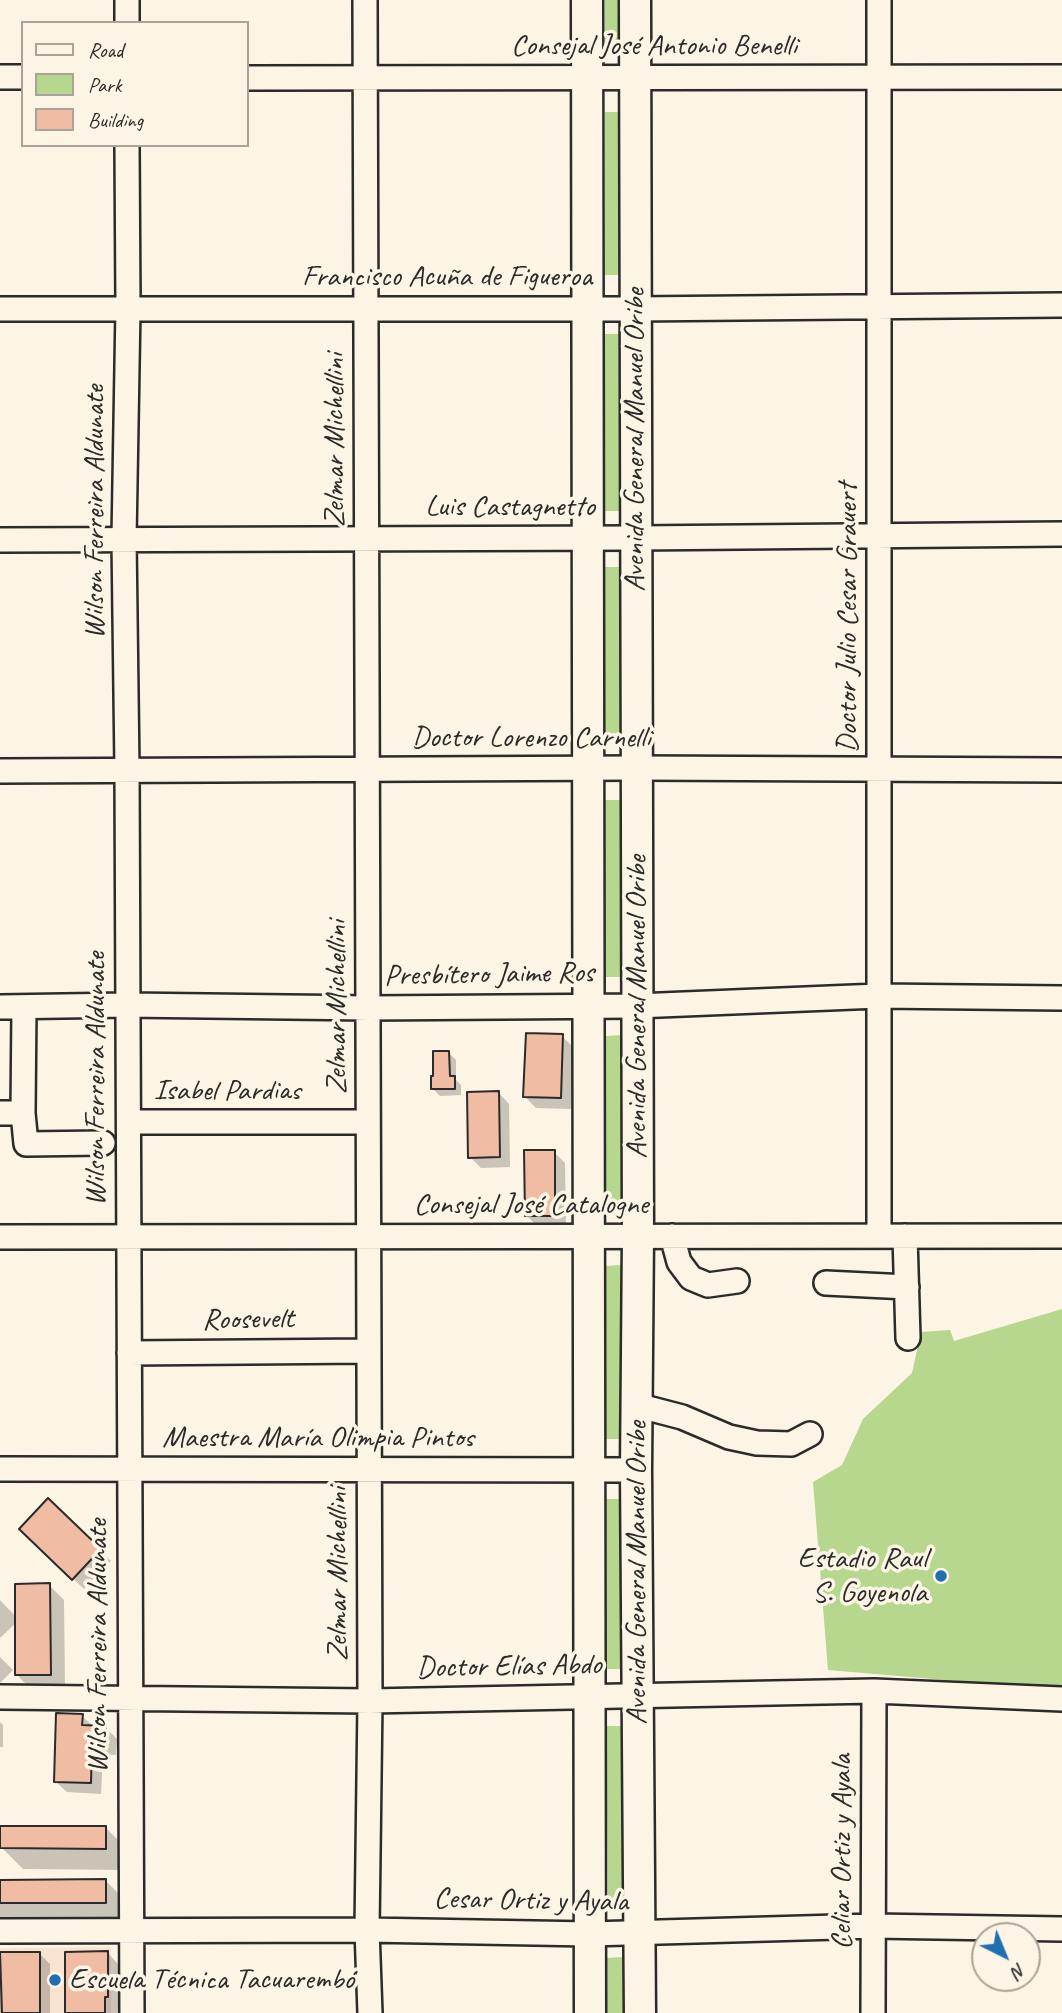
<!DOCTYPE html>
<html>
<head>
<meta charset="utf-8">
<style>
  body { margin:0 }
  #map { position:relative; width:1062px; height:2013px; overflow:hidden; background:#fcf5e5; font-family:Caveat,sans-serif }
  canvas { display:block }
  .legend { position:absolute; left:21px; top:21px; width:228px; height:126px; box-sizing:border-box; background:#fcf5e5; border:2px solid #a8a49b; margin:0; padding:9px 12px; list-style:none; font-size:21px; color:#2b2b2b }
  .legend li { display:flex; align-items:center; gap:14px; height:35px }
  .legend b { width:35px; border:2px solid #a8a49b }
  .north { position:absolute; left:971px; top:1922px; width:70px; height:70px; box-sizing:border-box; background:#fcf5e5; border:2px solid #a8a49b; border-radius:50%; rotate:137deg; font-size:19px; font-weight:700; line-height:28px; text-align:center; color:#2b2b2b }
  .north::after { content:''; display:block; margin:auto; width:24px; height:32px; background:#1f6fb2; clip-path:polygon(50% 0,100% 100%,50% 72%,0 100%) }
</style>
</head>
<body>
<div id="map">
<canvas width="1062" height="2013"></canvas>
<ul class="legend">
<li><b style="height:9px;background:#fcf5e5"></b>Road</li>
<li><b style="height:19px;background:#b7d68e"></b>Park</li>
<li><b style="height:19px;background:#f1bca4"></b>Building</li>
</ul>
<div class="north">N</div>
</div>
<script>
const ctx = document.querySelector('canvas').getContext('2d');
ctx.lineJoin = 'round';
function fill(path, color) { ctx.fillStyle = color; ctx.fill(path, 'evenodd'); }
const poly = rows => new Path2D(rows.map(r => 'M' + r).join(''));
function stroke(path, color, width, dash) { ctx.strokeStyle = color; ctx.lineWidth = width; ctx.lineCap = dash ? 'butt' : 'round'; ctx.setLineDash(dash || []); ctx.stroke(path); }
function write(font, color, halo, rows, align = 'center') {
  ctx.font = font + ' Caveat,sans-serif'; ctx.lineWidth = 7; ctx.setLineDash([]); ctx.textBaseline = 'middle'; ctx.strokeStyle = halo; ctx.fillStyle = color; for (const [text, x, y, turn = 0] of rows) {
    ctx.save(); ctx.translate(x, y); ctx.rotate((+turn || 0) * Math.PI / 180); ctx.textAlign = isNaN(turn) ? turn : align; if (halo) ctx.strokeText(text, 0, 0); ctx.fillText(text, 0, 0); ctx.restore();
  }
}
fill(poly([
  [111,1947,111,2013,0,2013,0,1948]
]), '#f9e4d2');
fill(poly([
  [605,0,619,0,620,48,605,48],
  [605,112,620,112,620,275,605,275],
  [604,334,620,334,620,511,604,511],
  [604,567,621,567,622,740,605,741],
  [605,800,621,800,621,977,605,977],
  [622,1035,622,1209,606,1209,606,1036],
  [621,1265,622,1439,606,1439,605,1266],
  [1062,1309,1062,1690,828,1670,813,1482,842,1465,863,1419,912,1373,921,1332,950,1330,954,1341],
  [606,1499,622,1499,622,1669,607,1669],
  [622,1726,623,1902,608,1902,606,1726],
  [623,1957,623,2013,606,2013,606,1958]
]), '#b7d68e');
fill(poly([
  [562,1036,573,1047,571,1109,536,1108,525,1097],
  [449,1053,456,1060,456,1080,461,1085,461,1095,440,1096,433,1089],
  [499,1093,509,1104,510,1167,481,1168,470,1157],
  [554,1152,565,1163,566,1226,537,1226,526,1215],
  [48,1501,111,1561,84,1589,21,1529],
  [49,1585,64,1600,65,1689,31,1689,17,1675,17,1622,0,1638,0,1600,17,1618],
  [0,1657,13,1670,0,1683],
  [82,1716,94,1727,106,1728,117,1739,116,1755,103,1754,101,1794,67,1792,56,1782],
  [0,1722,3,1725,3,1747,0,1747],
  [106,1828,128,1850,127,1870,23,1869,1,1847],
  [106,1881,128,1903,128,1924,0,1924,0,1882],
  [39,1953,50,1964,50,2013,0,2013,0,1954],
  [108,1953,118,1964,118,2013,67,2013]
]), '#0003');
const building = poly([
  [526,1033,563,1034,561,1098,523,1097,526,1033],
  [433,1051,449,1051,450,1076,455,1076,455,1089,431,1089,431,1076,433,1076,433,1051],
  [499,1091,500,1157,468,1158,467,1092,499,1091],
  [524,1150,555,1150,555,1216,525,1216,524,1150],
  [48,1498,101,1549,72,1580,19,1529,48,1498],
  [50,1583,51,1675,15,1675,15,1584,50,1583],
  [56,1713,83,1714,82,1725,106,1726,106,1744,92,1744,91,1783,54,1782,56,1713],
  [0,1826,106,1826,106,1849,0,1848,0,1826],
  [106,1879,106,1903,0,1903,0,1880,106,1879],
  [108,1951,108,1997,105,1997,105,2013,65,2013,65,1952,108,1951],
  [0,1952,40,1952,40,2013,2,2013,0,1952]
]);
fill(building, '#f1bca4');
stroke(building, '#2b2b2b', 2);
const minor = poly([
  [365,0,370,1701,367,1930,370,2013],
  [879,0,879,1236],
  [127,23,127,0],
  [0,77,23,77],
  [247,78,1062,77],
  [127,145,128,308,124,539,127,770,132,2013],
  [0,309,634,309,1062,305],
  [0,540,636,538,1062,534],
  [0,771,636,768,1062,770],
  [0,1007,126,1005,369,1008,636,1006,878,996,1062,998],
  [24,1007,23,1113,26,1144,103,1143],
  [0,1113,23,1113],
  [129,1122,368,1122],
  [672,1236,679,1262,691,1278,708,1285,737,1281],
  [905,1236,908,1338],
  [0,1237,1062,1236],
  [826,1283,907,1287],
  [129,1353,367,1351],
  [636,1405,682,1417,729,1437,757,1443,791,1444,810,1434],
  [0,1469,636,1470],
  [0,1697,370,1701,874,1691,1062,1699],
  [0,1931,367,1930,590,1934,873,1926,1062,1929],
  [873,2013,874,1691]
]);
const major = poly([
  [587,0,590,2013],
  [635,0,638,1235,636,1470,640,2013]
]);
stroke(minor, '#2b2b2b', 28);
stroke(major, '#2b2b2b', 35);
stroke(minor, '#fcf5e5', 23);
stroke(major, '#fcf5e5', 30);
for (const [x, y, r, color] of [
  [941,1576,7,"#1f6fb2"],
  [55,1980,7,"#1f6fb2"]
]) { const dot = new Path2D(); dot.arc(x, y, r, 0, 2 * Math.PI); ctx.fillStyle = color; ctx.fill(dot); stroke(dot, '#fcf5e5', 2.5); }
write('30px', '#2b2b2b', '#fcf5e5', [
  ["Consejal José Antonio Benelli",654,46],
  ["Francisco Acuña de Figueroa",447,277],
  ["Zelmar Michellini",335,440,-90],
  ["Avenida General Manuel Oribe",635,440,-90],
  ["Luis Castagnetto",510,507],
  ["Wilson Ferreira Aldunate",95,512,-90],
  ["Doctor Julio Cesar Grauert",848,618,-90],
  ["Doctor Lorenzo Carnelli",531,738],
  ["Presbítero Jaime Ros",489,975,-1],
  ["Zelmar Michellini",337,1007,-90],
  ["Avenida General Manuel Oribe",637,1007,-90],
  ["Wilson Ferreira Aldunate",96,1079,-90],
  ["Isabel Pardias",227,1091],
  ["Consejal José Catalogne",531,1205],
  ["Roosevelt",248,1320,-1],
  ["Maestra María Olimpia Pintos",318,1438],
  ["Avenida General Manuel Oribe",637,1573,-90],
  ["Zelmar Michellini",338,1574,-90],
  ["Wilson Ferreira Aldunate",98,1646,-90],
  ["Doctor Elías Abdo",509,1667,-1],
  ["Celiar Ortiz y Ayala",842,1852,-90],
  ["Cesar Ortiz y Ayala",531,1901,1]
]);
write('30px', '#2b2b2b', '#fcf5e5', [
  ["Estadio Raul",927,1559],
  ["S. Goyenola",927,1593],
  ["Escuela Técnica Tacuarembó",69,1980,"left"]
], 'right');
</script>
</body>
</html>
